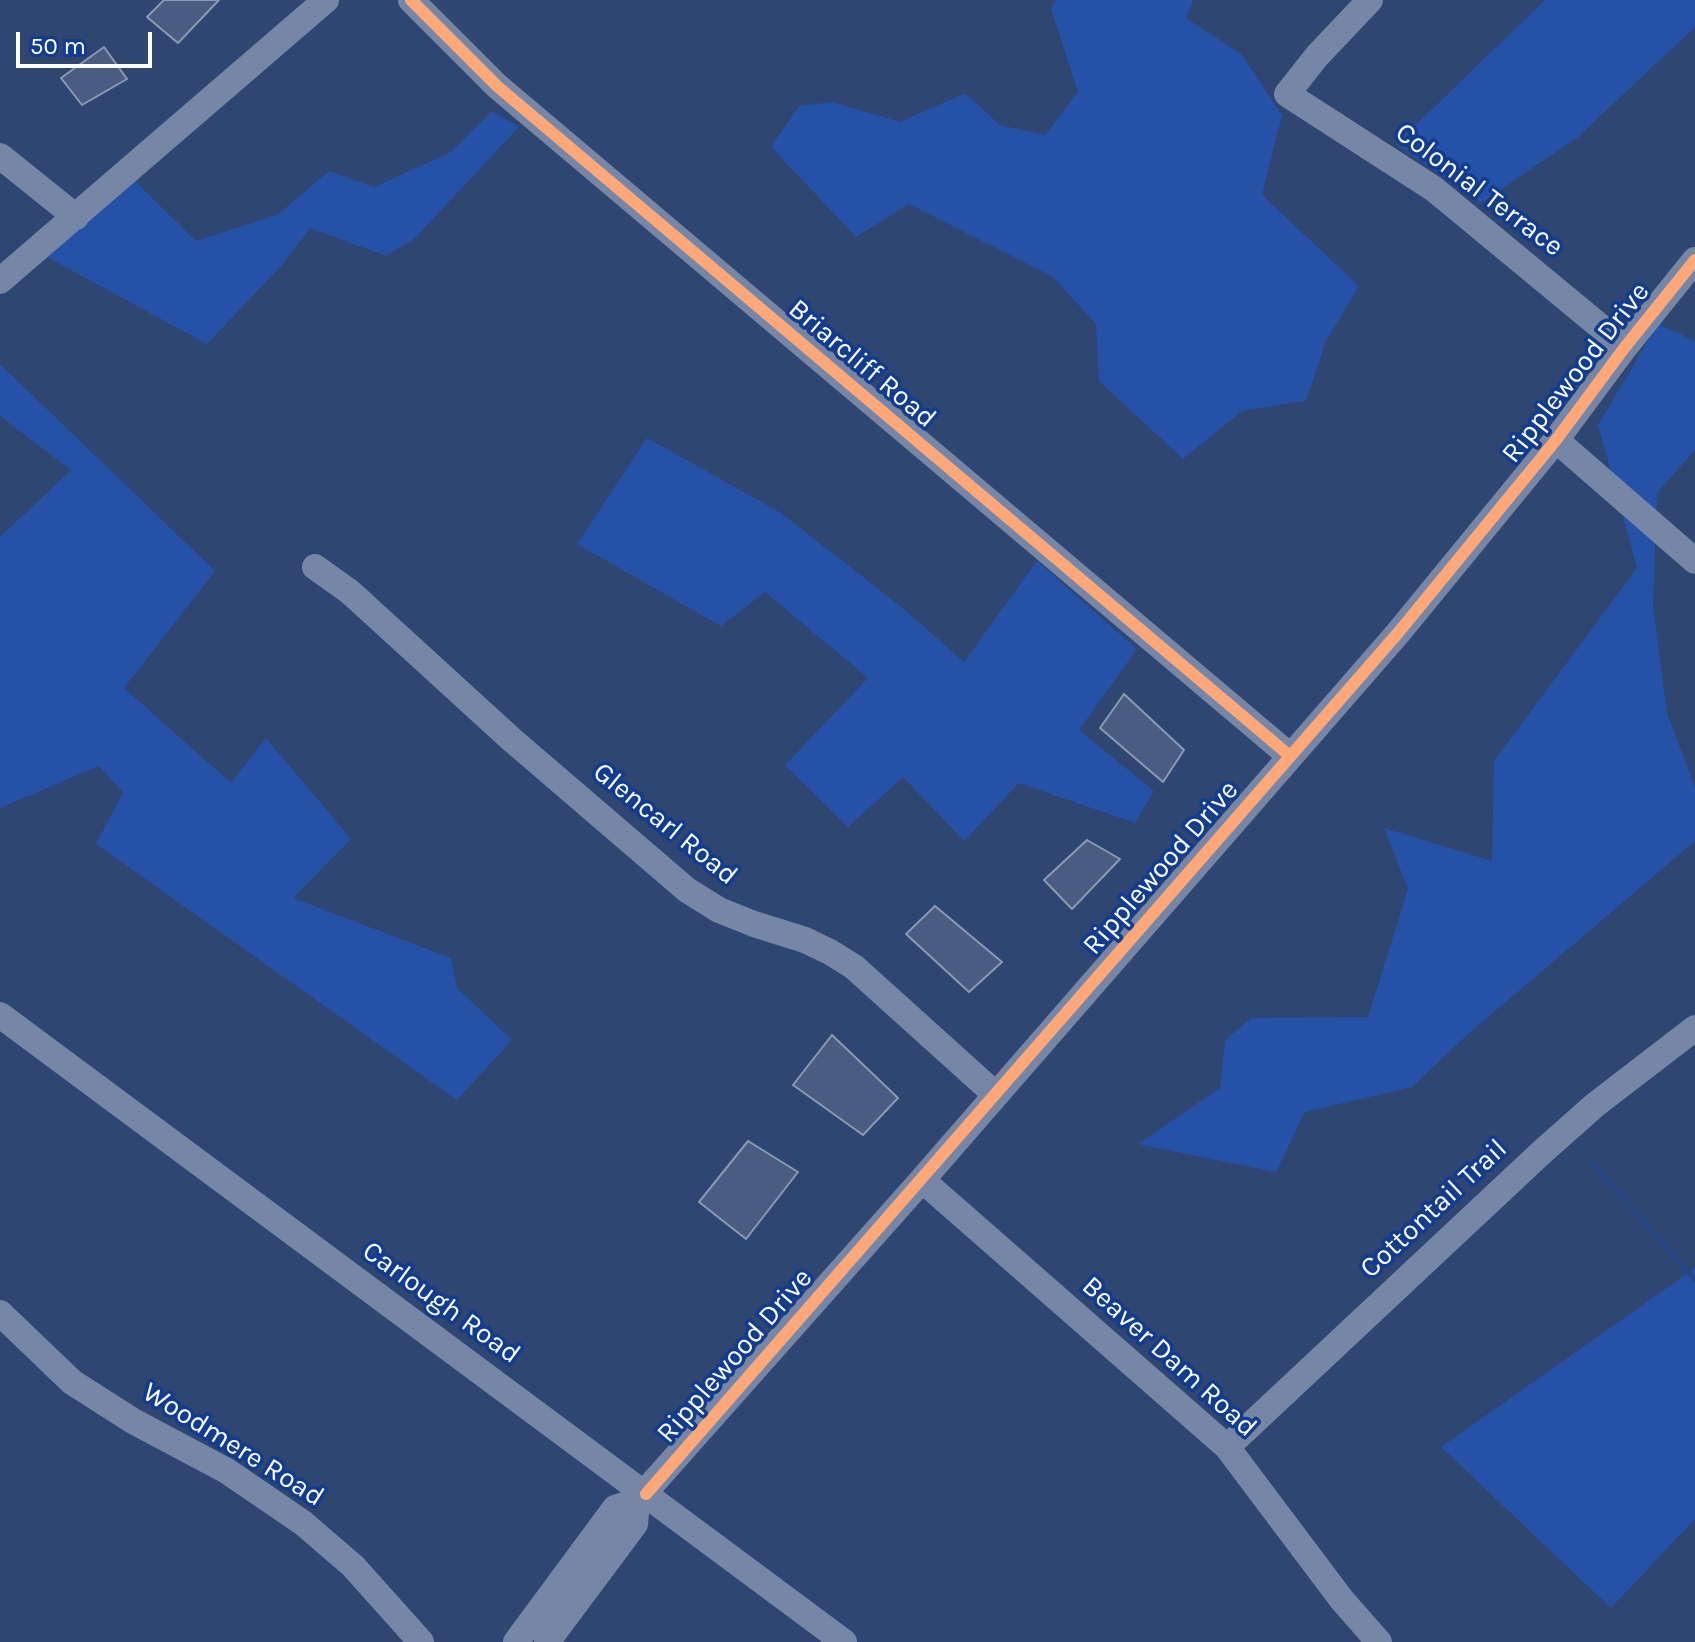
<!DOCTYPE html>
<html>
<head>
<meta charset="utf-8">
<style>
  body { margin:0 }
  #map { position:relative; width:1695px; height:1642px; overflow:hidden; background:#2f4572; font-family:Karla,sans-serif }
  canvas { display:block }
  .scale { position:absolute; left:16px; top:32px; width:136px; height:36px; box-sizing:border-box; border:4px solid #fff; border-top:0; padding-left:10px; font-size:24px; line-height:28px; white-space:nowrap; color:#fff; -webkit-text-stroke:6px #123c8f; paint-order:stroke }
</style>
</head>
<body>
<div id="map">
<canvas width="1695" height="1642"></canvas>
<div class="scale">50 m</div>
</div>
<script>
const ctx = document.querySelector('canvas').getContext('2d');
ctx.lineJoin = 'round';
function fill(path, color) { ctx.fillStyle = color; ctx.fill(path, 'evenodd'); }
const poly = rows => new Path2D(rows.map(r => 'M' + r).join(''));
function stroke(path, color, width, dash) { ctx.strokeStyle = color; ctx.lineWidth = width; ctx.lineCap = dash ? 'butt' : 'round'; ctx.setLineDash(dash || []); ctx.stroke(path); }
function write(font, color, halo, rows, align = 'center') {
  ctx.font = font + ' Karla,sans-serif'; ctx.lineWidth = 7; ctx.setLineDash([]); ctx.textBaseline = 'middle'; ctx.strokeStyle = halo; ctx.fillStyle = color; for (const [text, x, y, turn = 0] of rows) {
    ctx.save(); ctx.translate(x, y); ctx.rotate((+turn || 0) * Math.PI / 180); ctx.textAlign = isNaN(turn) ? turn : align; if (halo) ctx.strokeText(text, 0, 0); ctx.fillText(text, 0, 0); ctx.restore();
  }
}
fill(poly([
  [1056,0,1193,0,1186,18,1241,54,1282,115,1262,195,1359,286,1326,341,1306,401,1242,411,1183,459,1099,381,1096,324,1053,277,909,204,856,237,771,147,799,106,832,102,900,122,965,93,1000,125,1045,135,1078,92,1051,9],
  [1545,0,1695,0,1695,27,1578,137,1481,203,1396,144],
  [492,111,519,127,414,239,386,256,310,228,282,265,207,344,47,257,134,180,196,241,277,215,329,171,374,187,451,152],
  [1658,324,1695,341,1695,450,1657,493,1653,605,1667,713,1695,787,1695,841,1467,1035,1412,1087,1305,1112,1276,1172,1138,1144,1220,1088,1225,1040,1251,1018,1368,1017,1408,889,1384,828,1492,861,1494,761,1637,568,1598,425],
  [0,364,215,571,124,688,231,783,266,738,351,839,293,898,451,958,457,988,512,1040,457,1100,96,844,123,792,99,766,0,808,0,537,71,470,0,416],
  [647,438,781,513,899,605,964,662,1037,561,1137,649,1079,730,1154,791,1135,823,1019,783,964,841,903,777,848,827,785,765,868,678,765,592,721,626,577,544],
  [1695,1268,1695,1519,1611,1608,1441,1447]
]), '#2552a6');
stroke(poly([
  [1592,1163,1695,1280]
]), '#284683', 5);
const building = poly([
  [164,0,219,0,178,43,147,17,164,0],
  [104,47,127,79,82,105,61,78,104,47],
  [1124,694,1184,750,1163,782,1100,728,1124,694],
  [1087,840,1120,859,1072,909,1044,880,1087,840],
  [935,906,1002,962,969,992,906,934,935,906],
  [832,1035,898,1098,863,1135,793,1085,832,1035],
  [748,1141,798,1172,746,1239,699,1202,748,1141]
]);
fill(building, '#4a5c81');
stroke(building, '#8b99b4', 2);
stroke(poly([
  [411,0,497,86,1290,756],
  [1370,0,1317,56,1287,94,1434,189,1625,347],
  [0,156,76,217],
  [0,281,326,0],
  [1556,440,1695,561],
  [315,567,350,592,511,739,687,890,719,910,754,924,805,940,830,952,854,967,996,1095],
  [0,1015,844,1642],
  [922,1180,1227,1447,1342,1600,1379,1642],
  [0,1313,72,1382,133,1421,227,1471,303,1523,353,1566,421,1642],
  [1227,1447,1542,1152,1595,1105,1695,1028],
  [637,1501,922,1180,1398,633,1556,440,1625,347,1695,260],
  [516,1642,615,1508,637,1501,635,1524,547,1642]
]), '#7686a6', 26);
stroke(poly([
  [411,0,497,86,1290,756],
  [646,1494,1398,633,1556,440,1625,347,1695,260]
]), '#fea87a', 12);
write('28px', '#fff', '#123c8f', [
  ["Colonial Terrace",1479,190,37],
  ["Briarcliff Road",862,364,40],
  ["Ripplewood Drive",1576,373,-52],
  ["Glencarl Road",665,824,39],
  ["Ripplewood Drive",1161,868,-49],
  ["Cottontail Trail",1434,1209,-43],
  ["Carlough Road",441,1303,36],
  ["Ripplewood Drive",735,1356,-49],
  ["Beaver Dam Road",1169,1357,42],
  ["Woodmere Road",233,1445,32]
]);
</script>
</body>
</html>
